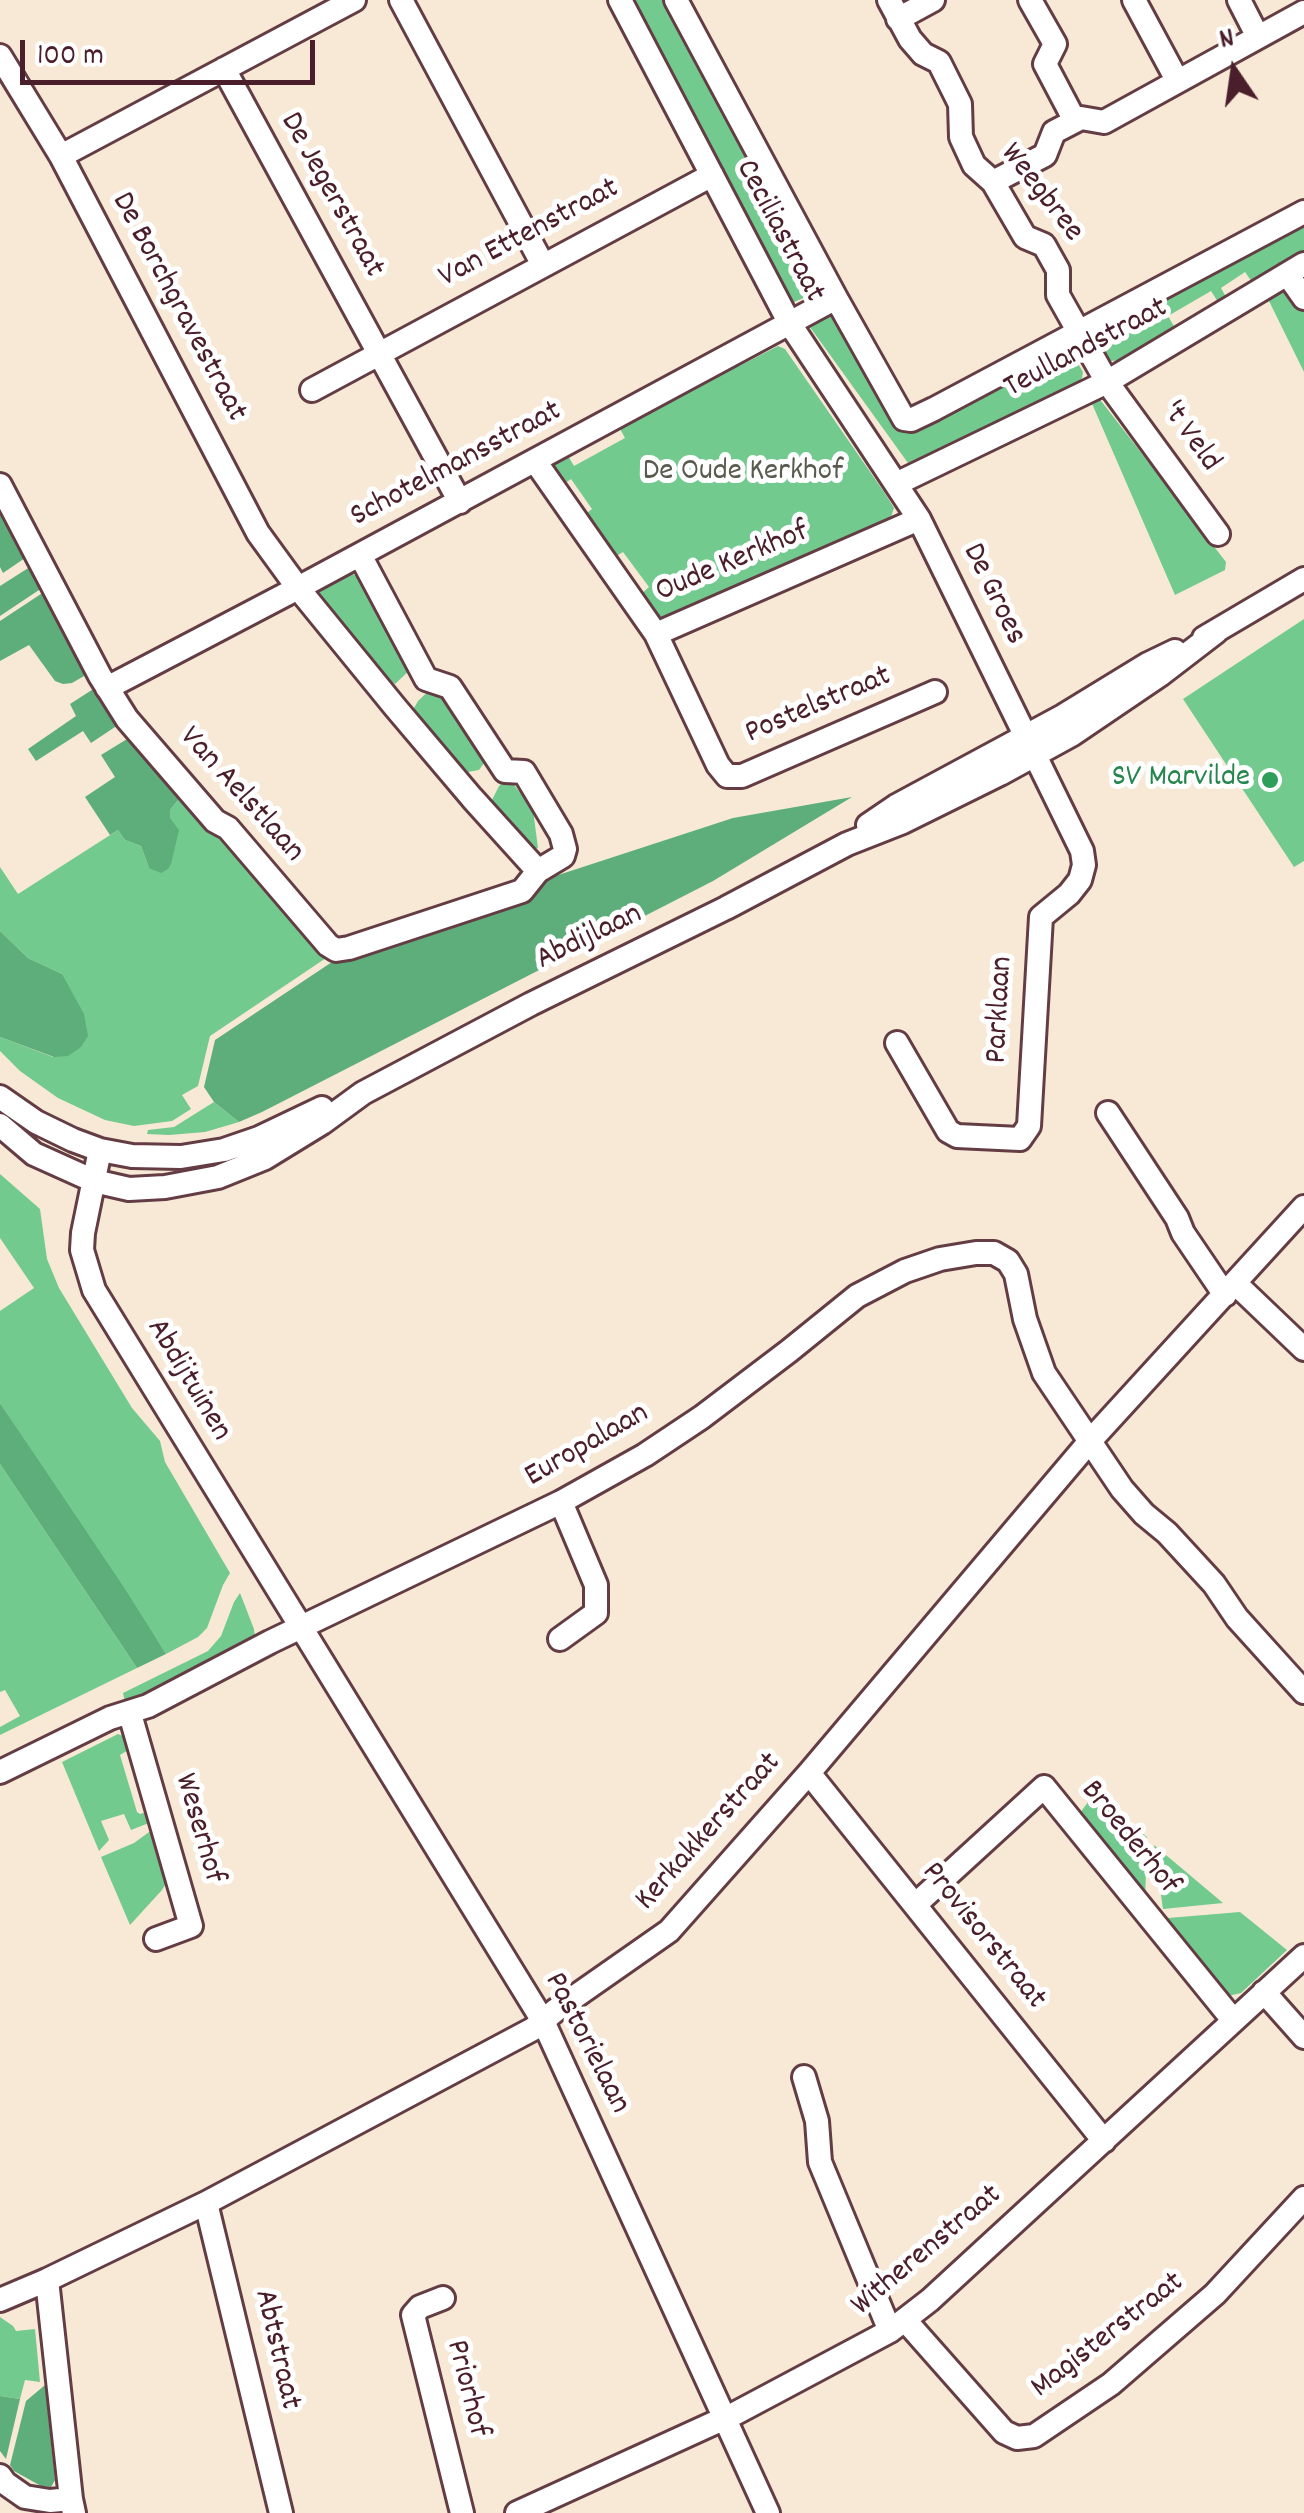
<!DOCTYPE html>
<html>
<head>
<meta charset="utf-8">
<style>
  body { margin:0 }
  #map { position:relative; width:1304px; height:2513px; overflow:hidden; background:#f7e9d5; font-family:Dekko,sans-serif }
  canvas { display:block }
  .north { position:absolute; left:1184px; top:20px; width:100px; height:100px; -webkit-text-stroke:8px #fff; paint-order:stroke; rotate:347deg; font-size:28px; font-weight:700; line-height:40px; text-align:center; color:#4a1f2b }
  .north::after { content:''; display:block; margin:auto; width:35px; height:45px; background:#4a1f2b; clip-path:polygon(50% 0,100% 100%,50% 72%,0 100%) }
  .scale { position:absolute; left:20px; top:40px; width:295px; height:45px; box-sizing:border-box; border:5px solid #4a1f2b; border-top:0; padding-left:12px; font-size:30px; line-height:35px; white-space:nowrap; color:#4a1f2b; -webkit-text-stroke:8px #fff; paint-order:stroke }
</style>
</head>
<body>
<div id="map">
<canvas width="1304" height="2513"></canvas>
<div class="north">N</div>
<div class="scale">100 m</div>
</div>
<script>
const ctx = document.querySelector('canvas').getContext('2d');
ctx.lineJoin = 'round';
function fill(path, color) { ctx.fillStyle = color; ctx.fill(path, 'evenodd'); }
const poly = rows => new Path2D(rows.map(r => 'M' + r).join(''));
function stroke(path, color, width, dash) { ctx.strokeStyle = color; ctx.lineWidth = width; ctx.lineCap = dash ? 'butt' : 'round'; ctx.setLineDash(dash || []); ctx.stroke(path); }
function write(font, color, halo, rows, align = 'center') {
  ctx.font = font + ' Dekko,sans-serif'; ctx.lineWidth = 10; ctx.setLineDash([]); ctx.textBaseline = 'middle'; ctx.strokeStyle = halo; ctx.fillStyle = color; for (const [text, x, y, turn = 0] of rows) {
    ctx.save(); ctx.translate(x, y); ctx.rotate((+turn || 0) * Math.PI / 180); ctx.textAlign = isNaN(turn) ? turn : align; if (halo) ctx.strokeText(text, 0, 0); ctx.fillText(text, 0, 0); ctx.restore();
  }
}
fill(poly([
  [630,0,664,0,818,283,821,291,794,302,788,294],
  [1304,214,1304,250,1252,282,1245,272,1221,288,1226,297,1218,302,1211,291,1168,316,1175,328,1123,360,1110,361,1102,355,1089,327],
  [1287,287,1304,310,1304,372,1268,299],
  [834,309,895,420,1068,347,1083,372,1082,378,1076,385,908,463,807,323],
  [778,346,785,349,884,492,894,508,890,520,669,620,657,620,639,596,649,587,623,552,613,558,582,517,592,509,571,479,561,486,552,468,553,464,567,454,574,466,625,438,619,427,735,362,739,366],
  [1098,397,1226,562,1225,570,1175,595,1090,399],
  [352,574,358,576,412,668,395,684,378,672,320,603,318,594,324,587],
  [1304,619,1304,861,1294,867,1183,699],
  [435,685,487,759,479,770,468,772,455,761,415,712,414,708,418,701],
  [507,780,512,782,533,810,538,848,533,849,492,800,499,786],
  [183,794,243,858,244,867,274,902,283,904,329,956,210,1036,198,1086,182,1095,191,1109,172,1121,134,1126,105,1120,58,1098,20,1071,0,1051,0,1037,53,1057,62,974,28,958,0,931,0,867,18,894,118,830,125,840,141,846,149,868,170,818,170,810],
  [214,1102,239,1122,205,1132,169,1135,147,1134,148,1130,174,1127],
  [0,1174,40,1209,47,1259,59,1288,132,1408,160,1441,165,1462,230,1573,223,1585,207,1628,198,1637,166,1654,0,1403,0,1311,34,1288,0,1238],
  [0,1464,137,1668,0,1735,0,1727,20,1716,5,1690,0,1692],
  [240,1593,254,1629,255,1638,125,1702,123,1693,208,1651,221,1636,234,1602],
  [118,1734,123,1736,125,1744,131,1743,130,1749,120,1755,137,1812,140,1814,150,1811,154,1821,131,1830,124,1814,101,1821,109,1840,99,1851,62,1762],
  [1094,1794,1147,1837,1145,1903,1074,1821],
  [156,1827,168,1880,162,1890,130,1925,101,1857,134,1843],
  [1154,1845,1223,1903,1163,1909],
  [1240,1912,1287,1950,1241,1993,1228,1996,1219,1989,1161,1921,1168,1918],
  [0,2317,13,2326,16,2331,35,2329,40,2382,25,2380,20,2399,0,2396]
]), '#72ca8f');
fill(poly([
  [0,503,28,556,3,573,0,567],
  [33,565,45,586,0,616,0,586],
  [47,590,91,672,72,683,63,684,55,681,29,645,0,661,0,621],
  [98,686,121,723,91,743,83,731,36,761,28,749,76,716,70,704],
  [132,736,183,794,170,810,170,818,179,830,171,864,168,869,161,873,149,868,141,846,125,840,118,830,110,835,85,797,115,777,101,755],
  [852,797,713,881,262,1112,239,1122,214,1102,204,1087,215,1040,335,960,363,951,373,954,453,928,458,921,486,911,493,914,520,905,536,893,542,878,546,879,733,818],
  [0,931,28,958,62,974,84,1014,88,1036,81,1047,68,1056,54,1057,0,1037],
  [0,1403,123,1586,166,1654,137,1668,0,1464],
  [45,2385,55,2480,51,2487,41,2486,14,2471,10,2465,26,2401],
  [0,2396,20,2399,6,2459,0,2451]
]), '#5dae7a');
const minor = poly([
  [401,0,543,265],
  [620,0,790,324,919,519,1082,851,1084,865,1080,880,1069,894,1041,917,1029,1126,1020,1139,957,1136,948,1131,897,1043],
  [676,0,836,298,904,419,911,420,934,409,1304,212],
  [889,0,910,39,923,54,939,62,960,104,961,137,974,165,993,182,1025,237,1044,245,1058,270,1058,295,1107,382,1218,534],
  [1030,0,1055,44,1045,64,1075,121],
  [1134,0,1177,80],
  [1239,0,1258,37],
  [898,19,933,0],
  [0,56,61,156,258,533,298,588,395,707,472,798,538,871,563,856,565,849,561,834,524,772,505,771,450,687,426,679,360,555],
  [224,69,460,502],
  [61,156,354,0],
  [993,182,1045,155,1054,132,1081,118,1104,122,1304,12],
  [1287,274,1304,298],
  [312,390,712,175],
  [535,461,656,634,919,519],
  [896,484,1107,382,1304,264],
  [0,485,100,676,127,719,215,821,228,828,328,945,336,950,349,948,522,891,538,871],
  [656,634,718,765,727,776,742,776,935,692],
  [1204,638,1304,579],
  [107,688,298,588,836,298],
  [868,825,896,806,1063,716,1148,664,1175,651],
  [0,1097,36,1122,73,1140,100,1150,132,1156,181,1157,224,1150,259,1138,322,1108],
  [1108,1113,1177,1218,1183,1233,1225,1295],
  [0,1125,34,1154,94,1181,129,1189,165,1187,218,1177,265,1158,322,1123,363,1093,531,1004,726,908,847,844,903,822,1000,774,1073,734,1160,675,1216,632],
  [100,1150,83,1233,82,1250,94,1290,543,2021,768,2513],
  [1235,1283,1304,1349],
  [560,1639,596,1613,596,1585,561,1502],
  [130,1714,191,1926,156,1939],
  [0,1772,110,1718,148,1706,270,1642,561,1502,645,1455,702,1417,789,1351,857,1296,905,1271,940,1259,976,1253,994,1253,1008,1261,1016,1274,1025,1319,1044,1373,1122,1489,1144,1514,1167,1533,1214,1584,1237,1618,1304,1692],
  [809,1773,1104,2141],
  [915,1905,1044,1787,1233,2020],
  [1264,1992,1304,2037],
  [804,2077,817,2121,820,2162,890,2331],
  [206,2203,281,2513],
  [47,2280,71,2499,74,2513],
  [443,2298,420,2307,413,2315,462,2513],
  [0,2300,47,2280,206,2203,533,2029,556,2010,669,1931,809,1773,1090,1441,1304,1207],
  [905,2320,1004,2432,1017,2438,1034,2436,1111,2384,1215,2294,1304,2198],
  [0,2476,5,2483,25,2497,50,2501,71,2499],
  [517,2513,736,2413,890,2331,930,2300,1304,1956]
]);
stroke(minor, '#643d44', 28);
stroke(minor, '#fff', 22);
for (const [x, y, r, color] of [
  [1270,780,10,"#2e9e5b"]
]) { const dot = new Path2D(); dot.arc(x, y, r, 0, 2 * Math.PI); ctx.fillStyle = color; ctx.fill(dot); stroke(dot, '#fff', 4); }
write('32px', '#4a1f2b', '#fff', [
  ["Weegbree",1040,194,52],
  ["De Jegerstraat",330,196,61],
  ["Ceciliastraat",778,232,62],
  ["Van Ettenstraat",530,235,-28],
  ["De Borchgravestraat",177,308,62],
  ["Teullandstraat",1087,350,-28],
  ["'t Veld",1189,438,54],
  ["Schotelmansstraat",457,466,-28],
  ["Oude Kerkhof",733,564,-23],
  ["De Groes",992,595,64],
  ["Postelstraat",819,707,-23],
  ["Van Aelstlaan",240,796,48],
  ["Abdijlaan",590,939,-26],
  ["Parklaan",1002,1010,-87],
  ["Abdijtuinen",187,1381,59],
  ["Europalaan",588,1447,-30],
  ["Weserhof",197,1829,74],
  ["Kerkakkerstraat",710,1833,-48],
  ["Broederhof",1128,1839,51],
  ["Provisorstraat",982,1937,51],
  ["Pastorielaan",585,2044,63],
  ["Witherenstraat",928,2252,-40],
  ["Magisterstraat",1109,2337,-38],
  ["Abtstraat",275,2350,77],
  ["Priorhof",465,2389,76]
]);
write('32px', '#585b4e', '#fff', [
  ["De Oude Kerkhof",743,474]
]);
write('32px', '#27864d', '#fff', [
  ["SV Marvilde",1250,780]
], 'right');
</script>
</body>
</html>
